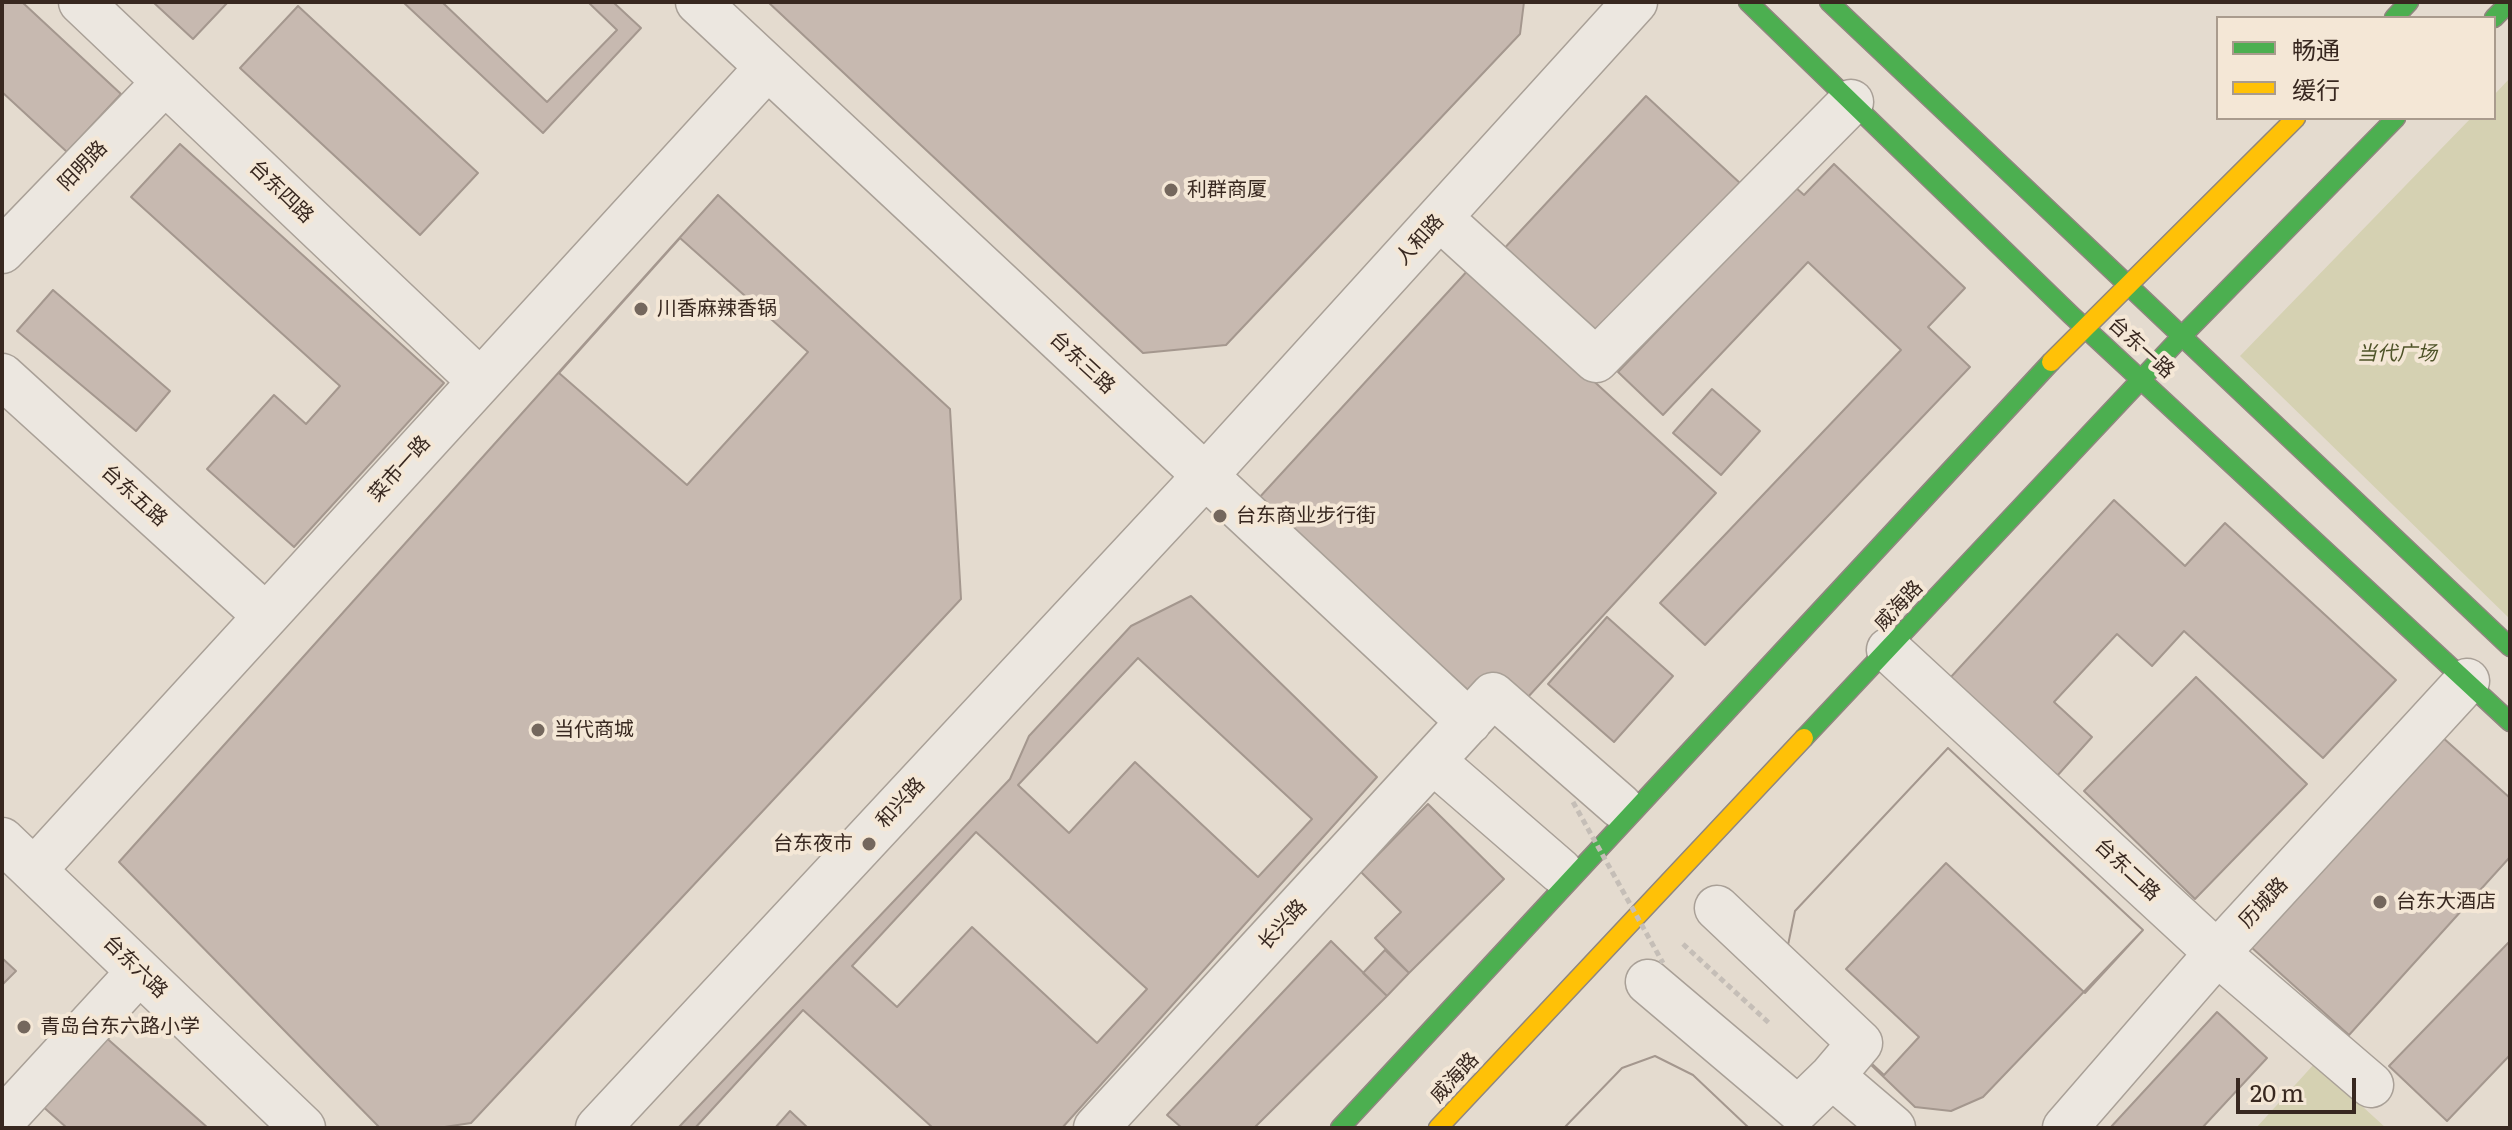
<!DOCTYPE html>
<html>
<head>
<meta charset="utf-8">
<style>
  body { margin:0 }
  #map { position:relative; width:2512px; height:1130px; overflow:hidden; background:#e4dbcf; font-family:Literata,"Noto Sans SC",serif }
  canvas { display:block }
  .frame { position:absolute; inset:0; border:4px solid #382820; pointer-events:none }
  .legend { position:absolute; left:2216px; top:16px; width:280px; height:104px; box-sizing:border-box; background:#f4e7d6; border:2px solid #a99b8d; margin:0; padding:10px 14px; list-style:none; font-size:24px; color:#382820 }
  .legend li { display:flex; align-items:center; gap:16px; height:40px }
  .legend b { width:40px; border:2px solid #a99b8d }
  .scale { position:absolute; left:2236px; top:1078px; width:120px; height:36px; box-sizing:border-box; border:4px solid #382820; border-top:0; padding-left:10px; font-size:24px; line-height:28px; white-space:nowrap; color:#382820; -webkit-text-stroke:6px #f4e7d6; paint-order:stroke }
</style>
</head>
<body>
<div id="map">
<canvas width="2512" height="1130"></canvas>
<div class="frame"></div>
<ul class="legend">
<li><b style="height:10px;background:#4caf50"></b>畅通</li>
<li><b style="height:10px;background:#ffc107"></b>缓行</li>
</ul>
<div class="scale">20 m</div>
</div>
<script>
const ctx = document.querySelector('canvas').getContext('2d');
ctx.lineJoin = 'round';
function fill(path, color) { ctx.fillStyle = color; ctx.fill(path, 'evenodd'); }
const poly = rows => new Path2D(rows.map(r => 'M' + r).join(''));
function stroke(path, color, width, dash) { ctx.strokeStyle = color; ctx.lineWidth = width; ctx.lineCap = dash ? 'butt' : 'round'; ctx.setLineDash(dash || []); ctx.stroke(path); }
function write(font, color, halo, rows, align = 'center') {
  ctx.font = font + ' Literata,"Noto Sans SC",serif'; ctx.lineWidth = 8; ctx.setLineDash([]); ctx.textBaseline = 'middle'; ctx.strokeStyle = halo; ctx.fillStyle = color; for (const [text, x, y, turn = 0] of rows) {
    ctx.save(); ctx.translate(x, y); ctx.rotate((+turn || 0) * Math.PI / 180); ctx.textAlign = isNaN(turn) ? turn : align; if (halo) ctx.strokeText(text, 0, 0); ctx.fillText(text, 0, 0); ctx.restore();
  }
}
fill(poly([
  [2510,78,2510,619,2240,356,2471,118,2494,118,2494,95],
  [2315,1063,2386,1128,2256,1128]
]), '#d5d1b2');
const building = poly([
  [2,2,22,2,121,94,67,152,2,92,2,2],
  [153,2,228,2,193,39,153,2],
  [403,2,613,2,641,28,543,133,403,2],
  [442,2,588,2,617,30,547,102,442,2],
  [768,2,1524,2,1520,34,1226,345,1143,353,768,2],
  [298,6,478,173,420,235,240,68,298,6],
  [1646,96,1741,184,1594,341,1500,253,1646,96],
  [180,144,444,383,294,547,207,469,274,395,306,424,340,386,131,197,180,144],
  [1834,164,1965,288,1928,327,1970,367,1705,645,1660,603,1901,350,1808,262,1663,415,1618,372,1795,187,1804,195,1834,164],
  [718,195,950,409,961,599,471,1123,438,1128,380,1128,119,862,718,195],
  [680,238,808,352,687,485,559,373,680,238],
  [1470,268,1716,493,1504,723,1258,499,1470,268],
  [53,290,170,391,136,431,17,331,53,290],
  [1712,389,1760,431,1721,475,1673,433,1712,389],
  [2114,500,2185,566,2225,523,2396,680,2323,758,2184,631,2152,666,2117,634,2054,702,2092,737,2057,776,1950,678,2114,500],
  [1191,596,1377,777,1062,1128,678,1128,1010,779,1029,736,1131,626,1191,596],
  [1607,617,1673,676,1614,742,1548,684,1607,617],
  [1138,658,1312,819,1258,877,1135,762,1069,833,1018,785,1138,658],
  [2196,677,2307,784,2195,899,2084,791,2196,677],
  [2441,736,2510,798,2510,857,2349,1035,2251,947,2441,736],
  [1948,748,2143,930,1983,1097,1951,1111,1915,1107,1798,995,1787,950,1795,911,1948,748],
  [1948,748,2143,930,2085,993,1946,863,1846,969,1919,1037,1884,1075,1798,995,1787,950,1795,911,1948,748],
  [1428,804,1504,879,1409,973,1375,938,1401,912,1361,872,1428,804],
  [976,832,1147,989,1097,1043,972,927,897,1007,852,966,976,832],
  [1331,941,1387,996,1254,1128,1182,1128,1167,1115,1331,941],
  [2510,941,2510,1055,2447,1121,2389,1066,2510,941],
  [1385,950,1409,973,1387,996,1363,973,1385,950],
  [2,958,16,971,2,985,2,958],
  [803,1010,933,1128,808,1128,790,1111,775,1128,695,1128,803,1010],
  [2217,1012,2267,1058,2202,1128,2110,1128,2217,1012],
  [102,1034,208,1128,67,1128,40,1104,102,1034],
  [1655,1056,1693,1075,1749,1128,1564,1128,1622,1068,1655,1056],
  [1655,1056,1693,1075,1749,1128,1564,1128,1622,1068,1655,1056]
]);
fill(building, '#c7b9b0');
stroke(building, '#a4978e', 2);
const street = poly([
  [81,2,480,381],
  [698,2,1469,722],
  [1440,218,1596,360,1851,102],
  [2,251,165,82],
  [2,376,266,616],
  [1889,650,2217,953,2371,1085],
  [1433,761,1560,871],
  [2,840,303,1128],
  [34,870,766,69],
  [1648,982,1798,1109,1832,1076,1860,1043,1717,908],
  [1832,1076,1893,1128],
  [2,1121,139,972],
  [598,1128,1204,477,1635,2],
  [1096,1128,1493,695,1620,806],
  [2065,1128,2217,953,2467,681]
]);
const fast = poly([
  [1748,2,2071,315,2510,722],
  [1829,2,2510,647],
  [2394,18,2409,2],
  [2494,18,2510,2],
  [1804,738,2182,336,2396,118],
  [1340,1128,2051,362]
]);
const slow = poly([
  [2051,362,2296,118],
  [1438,1128,1804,738]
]);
stroke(street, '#a9a097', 47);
stroke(fast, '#8f867f', 21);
stroke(slow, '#8f867f', 21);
stroke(poly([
  [1683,944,1769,1023]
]), '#c5beb7', 5, [6, 4]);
stroke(street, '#ece7e0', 44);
stroke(fast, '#4caf50', 18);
stroke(slow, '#ffc107', 18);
stroke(poly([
  [1573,802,1663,963]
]), '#c5beb7', 5, [6, 4]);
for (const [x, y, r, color] of [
  [1171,190,8,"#74675d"],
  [641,309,8,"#74675d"],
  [1220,516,8,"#74675d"],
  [538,730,8,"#74675d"],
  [869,844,8,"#74675d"],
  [2380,902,8,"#74675d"],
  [24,1027,8,"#74675d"]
]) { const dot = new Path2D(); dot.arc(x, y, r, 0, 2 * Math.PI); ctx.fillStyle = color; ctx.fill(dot); stroke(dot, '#f4e7d6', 3); }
write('20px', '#382820', '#f4e7d6', [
  ["阳明路",83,166,-46],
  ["台东四路",281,192,44],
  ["人和路",1420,240,-48],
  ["台东一路",2141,348,42],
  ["台东三路",1082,363,43],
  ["菜市一路",400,469,-48],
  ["台东五路",134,496,42],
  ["威海路",1899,606,-47],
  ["和兴路",901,803,-47],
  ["台东二路",2127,870,43],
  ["历城路",2264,903,-47],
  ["长兴路",1283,925,-47],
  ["台东六路",135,967,44],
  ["威海路",1455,1078,-47]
]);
write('20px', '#382820', '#f4e7d6', [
  ["利群商厦",1187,190],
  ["川香麻辣香锅",657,309],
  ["台东商业步行街",1236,516],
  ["当代商城",554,730],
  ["台东夜市",853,844,"right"],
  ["台东大酒店",2396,902],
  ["青岛台东六路小学",40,1027]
], 'left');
write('italic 20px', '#4e5328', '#f4e7d6', [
  ["当代广场",2397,354]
]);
</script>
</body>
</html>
